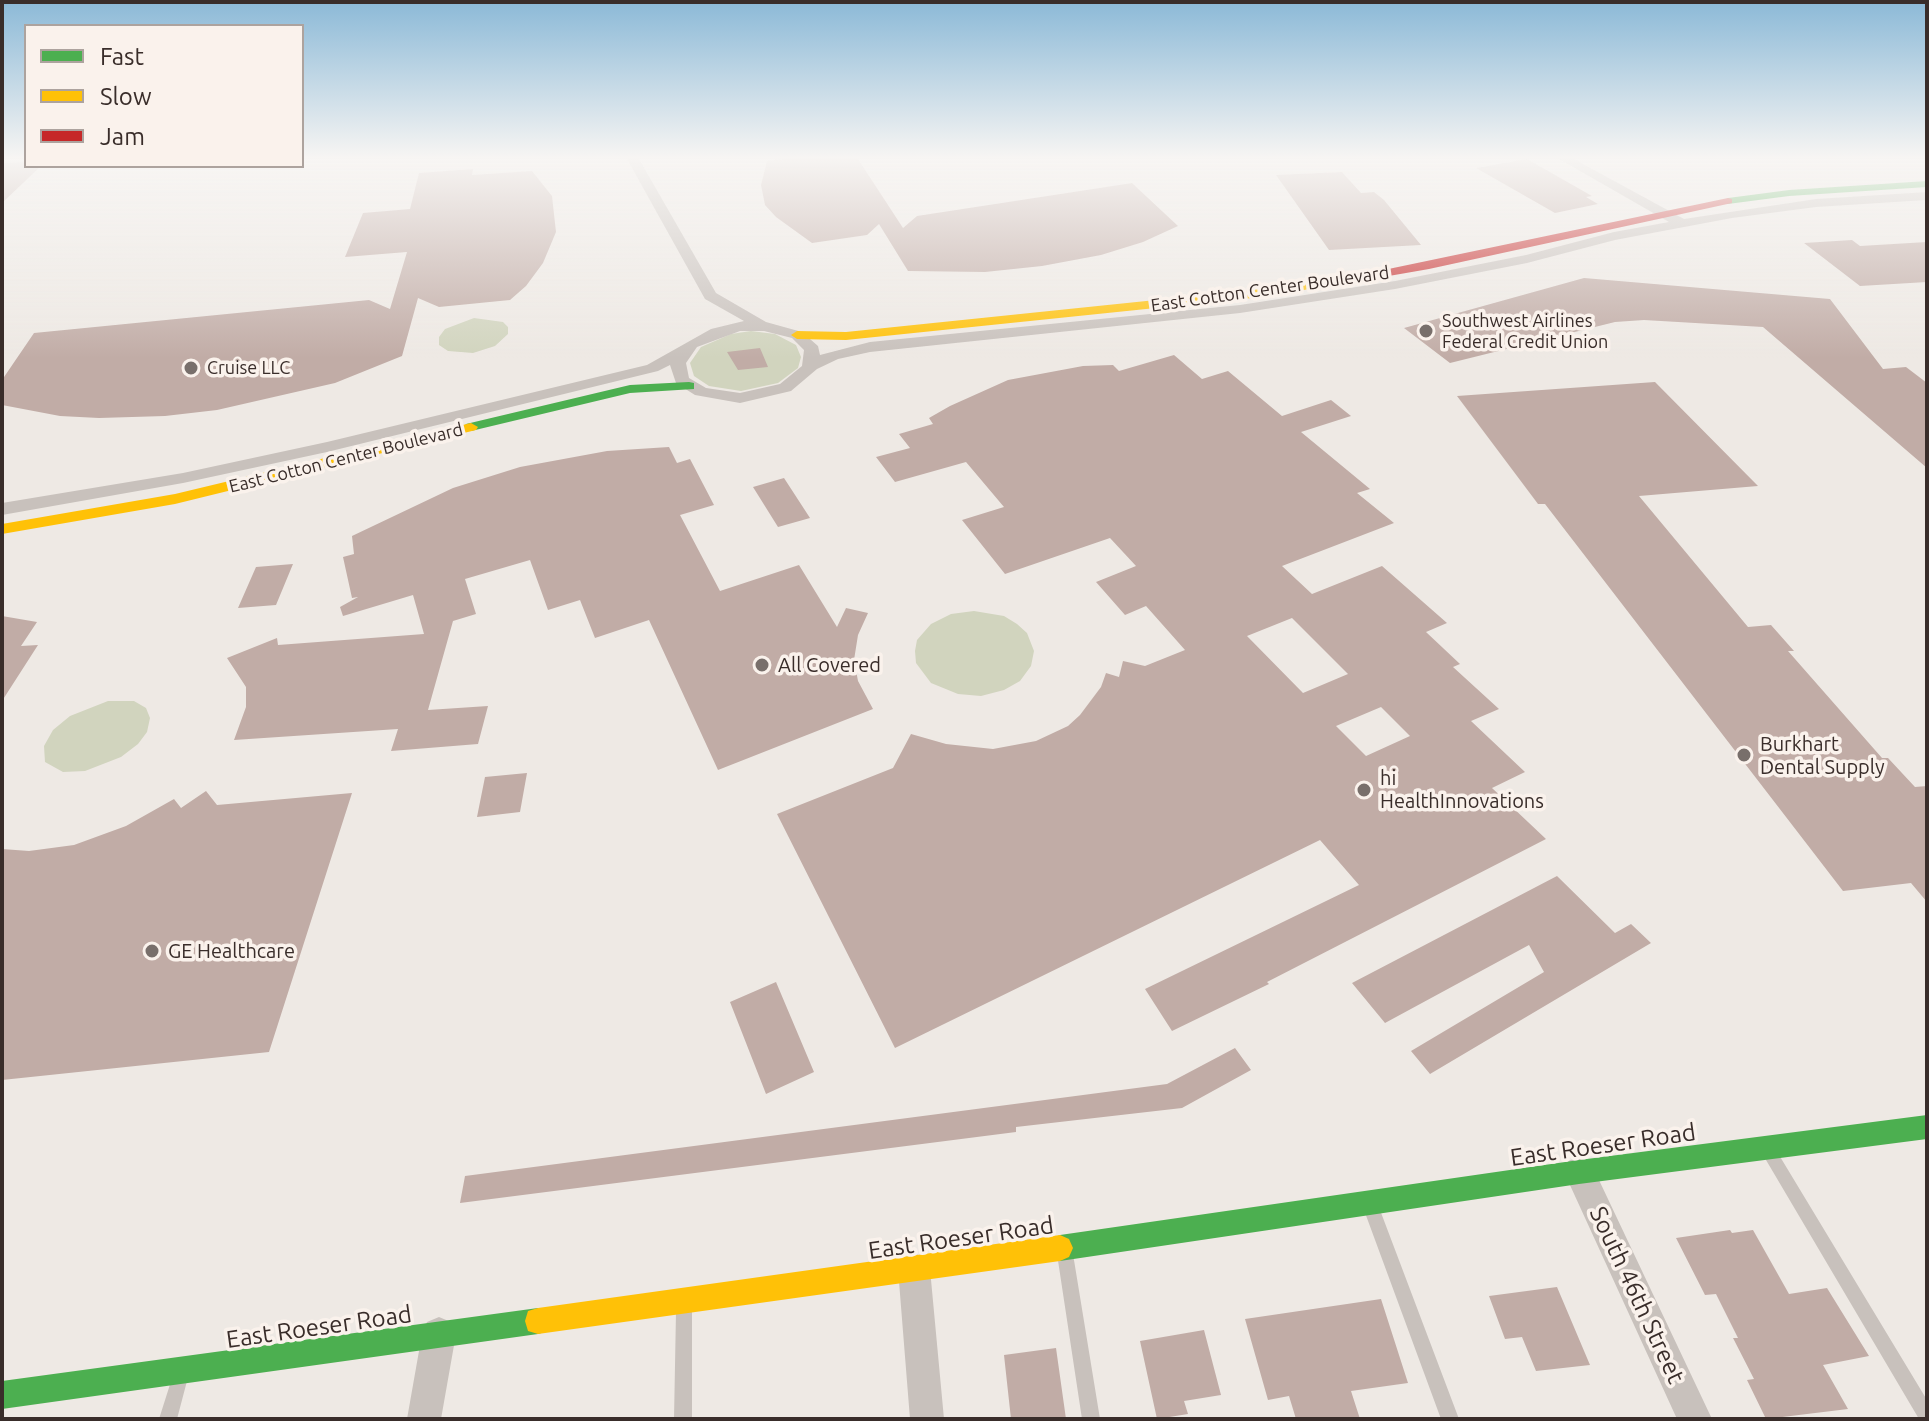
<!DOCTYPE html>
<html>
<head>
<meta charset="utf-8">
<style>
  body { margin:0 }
  #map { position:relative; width:1929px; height:1421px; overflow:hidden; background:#eee9e4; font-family:Ubuntu,sans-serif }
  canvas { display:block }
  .frame { position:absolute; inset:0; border:4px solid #392d2a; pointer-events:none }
  .legend { position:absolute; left:24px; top:24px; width:280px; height:144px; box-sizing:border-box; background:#faf2ec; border:2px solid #ada39e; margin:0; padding:10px 14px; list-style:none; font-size:24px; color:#392d2a }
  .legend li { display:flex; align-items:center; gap:16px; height:40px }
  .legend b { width:40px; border:2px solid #ada39e }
</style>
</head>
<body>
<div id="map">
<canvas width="1929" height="1421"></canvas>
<div class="frame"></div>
<ul class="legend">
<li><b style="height:10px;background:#4caf50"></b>Fast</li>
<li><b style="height:10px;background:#ffc107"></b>Slow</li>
<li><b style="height:10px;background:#c62828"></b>Jam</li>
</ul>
</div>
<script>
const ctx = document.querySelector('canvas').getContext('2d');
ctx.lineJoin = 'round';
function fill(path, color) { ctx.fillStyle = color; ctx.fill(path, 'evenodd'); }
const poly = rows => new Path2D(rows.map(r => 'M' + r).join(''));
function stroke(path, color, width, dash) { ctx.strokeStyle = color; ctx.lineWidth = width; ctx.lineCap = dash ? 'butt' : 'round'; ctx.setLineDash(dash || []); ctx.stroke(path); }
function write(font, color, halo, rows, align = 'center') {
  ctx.font = font + ' Ubuntu,sans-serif'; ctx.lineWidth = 7; ctx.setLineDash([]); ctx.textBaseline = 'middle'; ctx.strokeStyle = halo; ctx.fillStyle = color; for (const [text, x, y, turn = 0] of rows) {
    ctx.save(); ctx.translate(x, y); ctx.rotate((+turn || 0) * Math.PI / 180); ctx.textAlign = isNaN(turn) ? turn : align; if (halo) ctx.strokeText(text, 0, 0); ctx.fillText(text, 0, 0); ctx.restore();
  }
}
fill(poly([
  [474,318,503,322,508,327,508,334,495,346,473,353,448,351,439,345,439,337,445,329],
  [751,331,775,334,796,345,801,357,798,368,778,383,741,391,709,386,694,376,690,363,701,347,731,334],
  [974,611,1004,616,1017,624,1027,633,1034,651,1031,666,1020,681,1004,690,981,696,958,694,931,683,916,663,915,651,917,640,931,624,951,614],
  [108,701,134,701,146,708,150,718,147,732,138,744,121,757,85,771,63,772,45,762,44,746,53,730,70,716]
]), '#d1d4be');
fill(poly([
  [784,159,858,159,903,228,917,216,1132,183,1178,226,1143,242,1101,255,1042,266,985,272,908,271,879,224,867,235,812,243,776,217,765,205,761,185,767,161],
  [1527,159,1592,196,1586,197,1598,204,1555,213,1476,168],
  [26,162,26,166,41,166,2,203,2,163],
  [473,169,472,175,532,171,552,196,556,232,543,263,526,286,510,300,439,307,418,298,402,356,335,383,217,410,165,416,99,418,60,416,2,405,2,380,34,333,369,300,390,309,407,252,345,257,363,213,410,209,419,173],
  [1342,172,1361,193,1374,192,1384,200,1421,245,1329,250,1276,175],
  [1852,240,1860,246,1927,242,1927,282,1860,286,1804,243],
  [1584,278,1830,299,1883,369,1906,367,1927,383,1927,468,1763,327,1644,320,1615,322,1450,363,1404,328],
  [760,348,768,367,738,370,727,352],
  [1174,355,1202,379,1228,371,1282,416,1331,400,1351,416,1301,432,1370,489,1357,493,1394,523,1282,566,1312,594,1382,566,1447,623,1426,632,1460,664,1453,667,1499,709,1471,721,1525,772,1492,788,1546,839,1267,982,1269,984,1172,1031,1145,989,1359,885,1320,840,895,1048,777,814,893,768,911,734,946,744,993,749,1036,741,1068,726,1080,715,1101,687,1106,673,1119,677,1123,661,1145,666,1185,650,1146,606,1125,615,1096,582,1136,566,1110,538,1005,574,962,520,1004,507,966,462,895,482,876,457,910,448,899,434,933,424,929,418,950,406,1008,380,1083,366,1113,365,1119,371],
  [1292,618,1348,674,1303,693,1247,636],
  [1381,707,1410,736,1366,756,1336,726],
  [1655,382,1758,486,1639,496,1748,627,1771,625,1794,651,1788,651,1882,758,1888,758,1915,787,1927,786,1927,902,1911,883,1843,891,1545,504,1538,504,1457,396],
  [669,447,677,463,690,459,714,505,680,515,720,591,799,565,837,627,846,608,868,613,858,635,854,660,858,681,873,709,718,770,649,620,595,638,580,600,548,610,530,560,465,579,476,614,453,621,428,710,488,706,478,744,391,751,398,729,234,740,246,707,246,687,227,658,277,638,278,645,424,634,413,595,343,616,340,607,358,597,352,598,343,557,354,554,352,536,453,488,520,467,607,451],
  [784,478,810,518,778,527,753,487],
  [293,564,276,605,238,608,256,567],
  [2,616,37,622,21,646,38,645,2,701],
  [527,773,520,812,477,817,485,777],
  [206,791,217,805,352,793,269,1052,2,1080,2,849,29,851,74,845,126,826,174,799,181,808],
  [1557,876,1615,933,1631,924,1651,943,1430,1074,1411,1051,1544,972,1529,945,1385,1023,1352,983],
  [776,982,814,1072,766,1094,730,1002],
  [1235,1048,1251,1070,1182,1108,1016,1127,1016,1132,460,1203,465,1176,1167,1084],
  [1730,1230,1732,1233,1753,1230,1789,1294,1827,1288,1869,1356,1823,1365,1848,1409,1766,1419,1747,1380,1754,1379,1733,1338,1738,1338,1716,1294,1705,1295,1676,1238],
  [1557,1287,1590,1365,1536,1371,1522,1337,1505,1339,1489,1296],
  [1381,1299,1408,1383,1351,1391,1360,1419,1296,1419,1289,1396,1268,1400,1245,1319],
  [1204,1330,1221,1395,1184,1401,1188,1414,1157,1419,1140,1341],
  [1056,1348,1066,1419,1011,1419,1004,1355]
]), '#c1aca6');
fill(poly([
  [1771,1148,1776,1150,1927,1400,1927,1419,1919,1419,1766,1160,1764,1155,1766,1150,1771,1148],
  [1372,1202,1377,1205,1380,1210,1459,1419,1441,1419,1364,1210,1367,1205,1372,1202],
  [1065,1246,1071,1248,1073,1254,1100,1419,1082,1419,1057,1254,1059,1248,1065,1246],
  [684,1304,690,1306,692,1312,692,1419,674,1419,676,1312,678,1306,684,1304],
  [179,1373,185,1375,187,1381,177,1419,159,1419,173,1375,179,1373]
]), '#c8c1bc');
fill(poly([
  [627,159,639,159,716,293,766,322,802,332,818,346,820,355,870,342,1240,305,1395,281,1526,255,1614,232,1669,222,1559,159,1574,159,1684,219,1816,199,1927,192,1927,200,1816,207,1732,218,1615,240,1527,263,1395,289,1240,313,870,352,838,359,817,369,791,391,740,403,695,395,676,383,670,365,658,371,327,452,183,483,2,515,2,503,183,473,327,442,647,365,711,329,744,321,705,299,627,159],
  [740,331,764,331,792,338,804,350,802,366,780,384,740,393,706,388,689,378,686,363,697,347,740,331],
  [1579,1157,1590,1161,1712,1419,1677,1419,1564,1172,1568,1161,1579,1157],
  [914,1253,925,1258,930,1269,944,1419,910,1419,898,1269,903,1258,914,1253],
  [439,1317,451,1322,456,1334,441,1419,407,1419,422,1334,427,1322,439,1317]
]), '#c8c1bc');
fill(poly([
  [1927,181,1927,187,1789,196,1728,204,1723,201,1728,198,1789,190,1927,181],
  [689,382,694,383,694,389,630,393,471,431,464,427,466,424,630,385,689,382],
  [1927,1115,1927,1139,1579,1184,1060,1261,1051,1257,1047,1248,1051,1239,1060,1235,1579,1160,1927,1115],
  [538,1308,548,1311,551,1321,548,1331,538,1334,2,1409,2,1381,538,1308]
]), '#4caf50');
fill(poly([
  [1337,277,1341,279,1341,283,1272,296,846,340,797,339,791,335,797,331,846,332,1272,288,1337,277],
  [471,423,478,427,476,430,175,504,2,534,2,524,175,494,471,423],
  [1060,1235,1069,1239,1073,1248,1069,1257,1060,1261,538,1334,528,1331,525,1321,528,1311,538,1308,1060,1235]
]), '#ffc107');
fill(poly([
  [1728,198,1732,199,1732,203,1429,269,1337,285,1331,281,1728,198]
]), '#c62828');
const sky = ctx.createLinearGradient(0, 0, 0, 358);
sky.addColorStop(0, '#8bb9d7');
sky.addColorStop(0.44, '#f7f5f3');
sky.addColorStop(1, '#f7f5f300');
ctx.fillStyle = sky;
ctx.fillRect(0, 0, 1929, 358);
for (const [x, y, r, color] of [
  [1426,331,8,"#786f6b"],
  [191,368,8,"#786f6b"],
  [762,665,8,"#786f6b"],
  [1744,755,8,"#786f6b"],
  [1364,790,8,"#786f6b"],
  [152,951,8,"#786f6b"]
]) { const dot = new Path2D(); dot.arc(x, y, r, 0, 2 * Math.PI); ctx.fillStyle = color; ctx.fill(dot); stroke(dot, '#faf2ec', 3); }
write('18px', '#392d2a', '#faf2ec', [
  ["East Cotton Center Boulevard",1270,289,-8],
  ["East Cotton Center Boulevard",346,458,-14]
]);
write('18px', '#392d2a', '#faf2ec', [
  ["Southwest Airlines",1442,321],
  ["Federal Credit Union",1442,342],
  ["Cruise LLC",207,368]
], 'left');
write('20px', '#392d2a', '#faf2ec', [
  ["All Covered",778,665],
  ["Burkhart",1760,744],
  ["Dental Supply",1760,767],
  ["hi",1380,778],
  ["HealthInnovations",1380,801],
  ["GE Healthcare",168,951]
], 'left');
write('24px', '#392d2a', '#faf2ec', [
  ["East Roeser Road",1603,1145,-8],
  ["East Roeser Road",961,1238,-8],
  ["South 46th Street",1637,1295,65],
  ["East Roeser Road",319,1327,-8]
]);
</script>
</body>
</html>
